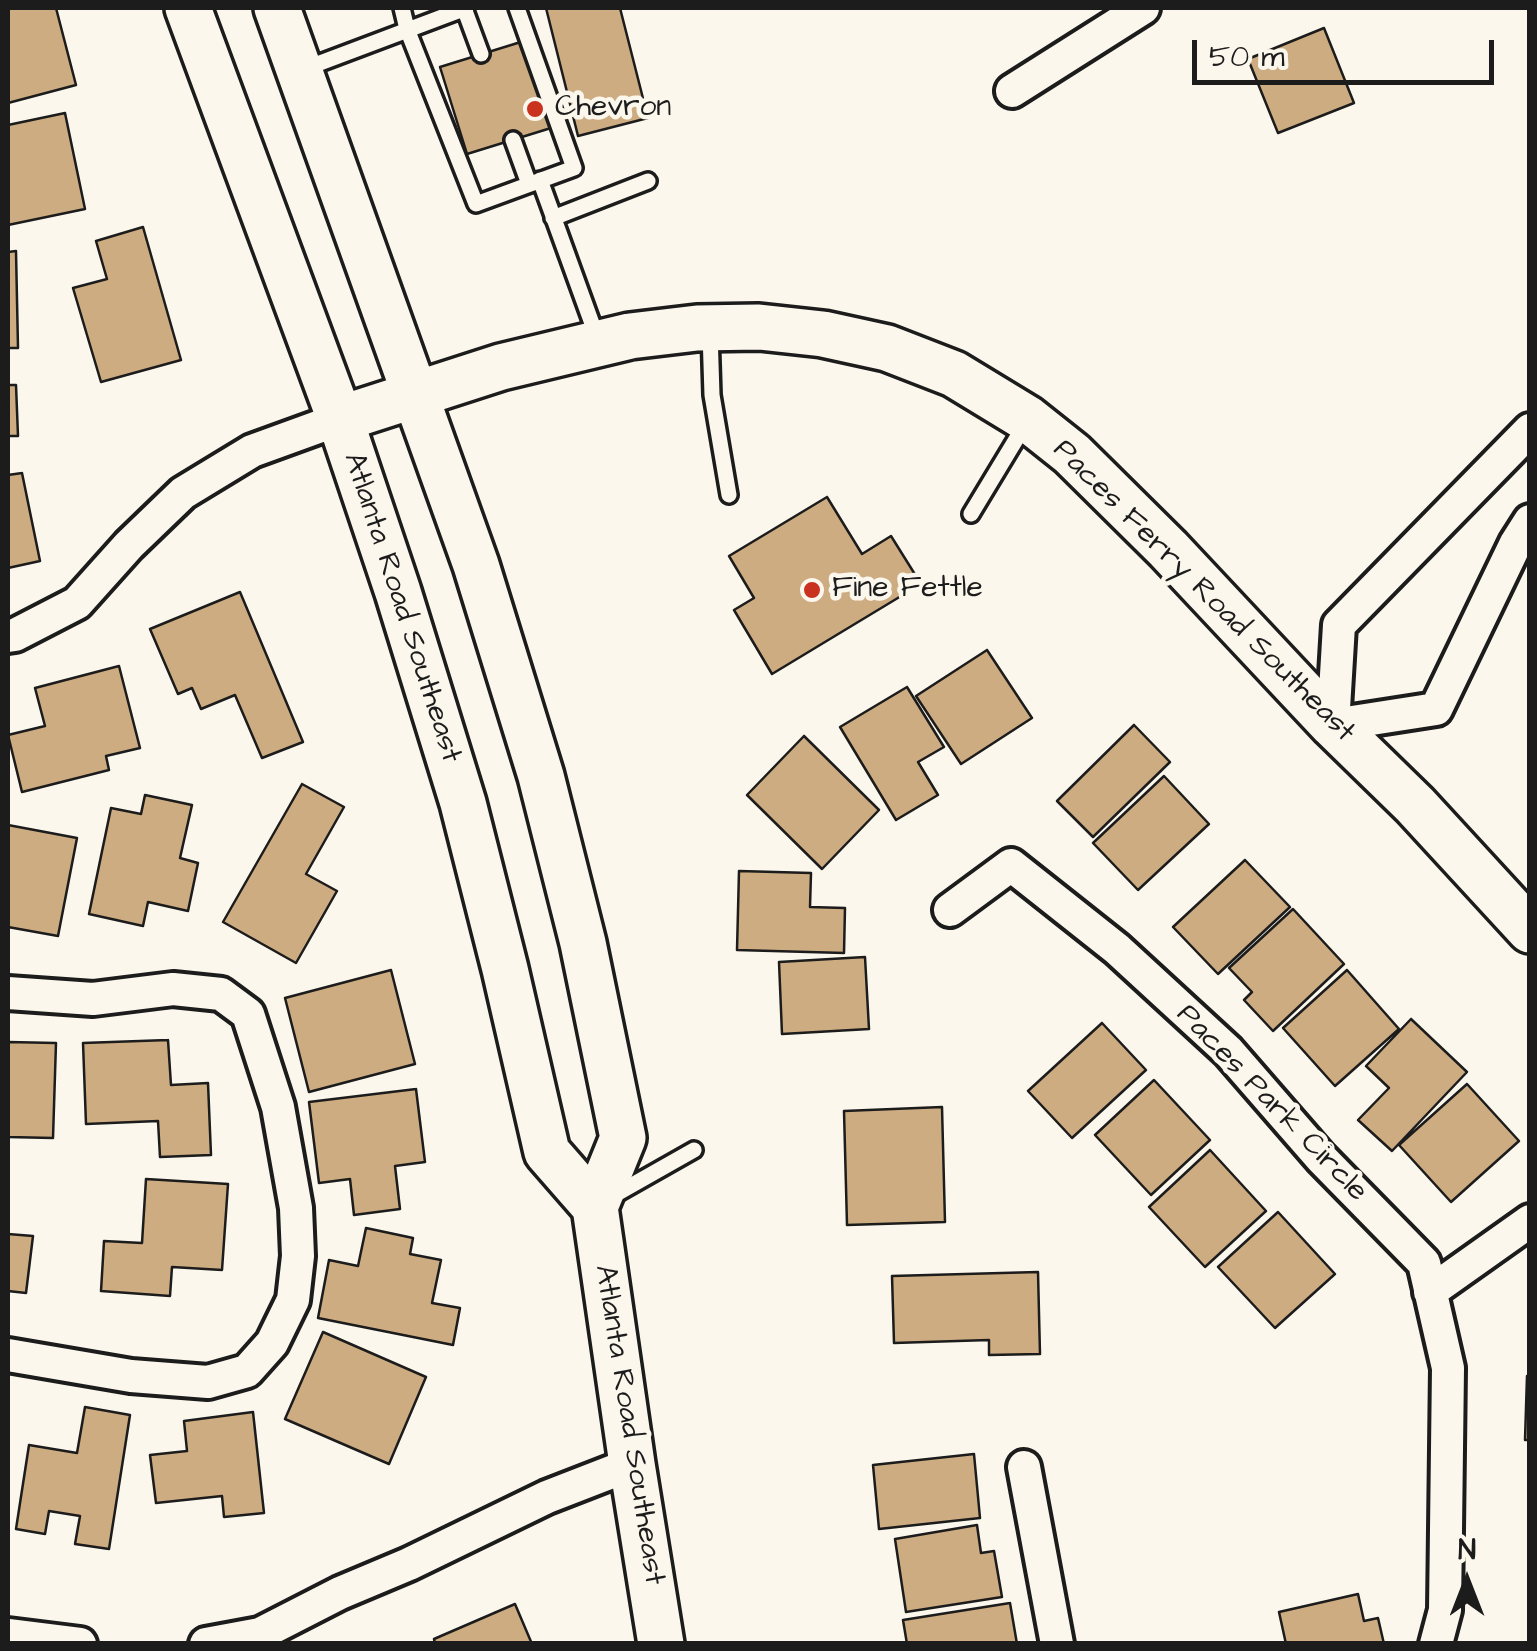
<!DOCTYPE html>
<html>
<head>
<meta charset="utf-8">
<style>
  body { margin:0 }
  #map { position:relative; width:1537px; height:1651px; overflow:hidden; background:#fbf7ec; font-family:"Architects Daughter",sans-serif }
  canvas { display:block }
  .frame { position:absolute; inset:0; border:10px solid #1c1c1c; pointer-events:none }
  .north { position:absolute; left:1417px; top:1531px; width:100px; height:100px; -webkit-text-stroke:8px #fbf7ec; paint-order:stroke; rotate:0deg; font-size:28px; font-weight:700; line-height:40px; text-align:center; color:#1c1c1c }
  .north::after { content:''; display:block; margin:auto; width:35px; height:45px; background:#1c1c1c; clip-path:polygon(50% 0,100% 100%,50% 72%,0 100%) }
  .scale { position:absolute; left:1192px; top:40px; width:302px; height:45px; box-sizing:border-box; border:5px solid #1c1c1c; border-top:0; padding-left:12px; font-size:30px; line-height:35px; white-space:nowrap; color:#1c1c1c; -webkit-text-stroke:8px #fbf7ec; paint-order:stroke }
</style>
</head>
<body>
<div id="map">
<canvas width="1537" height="1651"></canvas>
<div class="frame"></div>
<div class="north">N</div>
<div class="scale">50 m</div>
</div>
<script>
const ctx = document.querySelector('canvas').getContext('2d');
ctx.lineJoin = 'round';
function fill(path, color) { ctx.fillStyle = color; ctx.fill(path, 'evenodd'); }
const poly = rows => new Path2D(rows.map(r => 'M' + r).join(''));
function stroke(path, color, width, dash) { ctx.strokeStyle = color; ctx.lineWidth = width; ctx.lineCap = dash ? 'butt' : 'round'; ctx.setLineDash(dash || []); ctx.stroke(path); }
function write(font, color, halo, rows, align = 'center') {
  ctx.font = font + ' "Architects Daughter",sans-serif'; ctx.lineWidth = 9; ctx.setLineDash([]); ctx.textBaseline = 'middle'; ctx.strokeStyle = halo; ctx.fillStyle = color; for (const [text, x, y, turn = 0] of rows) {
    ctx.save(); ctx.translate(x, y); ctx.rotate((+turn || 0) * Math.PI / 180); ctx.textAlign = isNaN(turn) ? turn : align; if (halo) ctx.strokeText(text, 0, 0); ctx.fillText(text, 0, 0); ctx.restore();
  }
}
const building = poly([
  [8,8,56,8,76,85,8,103,8,8],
  [546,8,620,8,648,118,578,136,546,8],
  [1324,28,1354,103,1278,133,1248,59,1324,28],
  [524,41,551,128,467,154,440,67,524,41],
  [65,113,85,209,8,225,8,125,65,113],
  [143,227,181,360,101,382,73,288,107,279,96,241,143,227],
  [16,251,18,348,8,348,8,252,16,251],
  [8,385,16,385,18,436,8,436,8,385],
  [22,473,40,561,8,568,8,475,22,473],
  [827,497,862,554,891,536,921,584,772,674,734,610,754,598,729,556,827,497],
  [240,592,303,742,262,758,235,695,201,709,192,688,178,694,150,629,240,592],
  [987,650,1032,718,961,764,916,696,987,650],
  [119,666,140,748,106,756,109,770,22,792,8,735,45,726,35,688,119,666],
  [907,687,944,747,918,762,938,795,896,820,840,727,907,687],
  [1134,725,1170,762,1093,837,1057,801,1134,725],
  [804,736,879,810,822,869,747,795,804,736],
  [1164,776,1209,824,1138,890,1093,843,1164,776],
  [302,784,344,807,306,874,337,891,296,963,223,922,302,784],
  [145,795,192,805,180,858,198,863,188,911,148,902,143,926,89,914,111,808,141,814,145,795],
  [8,825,77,838,58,936,8,927,8,825],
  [1245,860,1290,907,1218,974,1173,927,1245,860],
  [739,871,811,873,810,907,845,908,844,953,737,950,739,871],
  [1293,909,1344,964,1273,1031,1244,1000,1252,992,1229,968,1293,909],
  [865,957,869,1029,782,1034,779,962,865,957],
  [391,970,415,1064,309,1092,285,998,391,970],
  [1347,970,1399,1029,1335,1086,1283,1028,1347,970],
  [1411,1019,1467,1072,1392,1151,1358,1120,1389,1088,1366,1066,1411,1019],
  [1102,1023,1146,1070,1072,1138,1028,1091,1102,1023],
  [168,1040,171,1085,208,1083,211,1155,160,1157,158,1121,86,1124,83,1043,168,1040],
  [8,1042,56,1043,53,1138,8,1137,8,1042],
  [1154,1080,1210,1140,1151,1195,1095,1135,1154,1080],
  [1467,1084,1519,1141,1451,1202,1399,1145,1467,1084],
  [416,1089,425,1162,395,1166,400,1209,354,1215,350,1179,319,1183,309,1102,416,1089],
  [942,1107,945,1222,847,1225,844,1111,942,1107],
  [1210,1150,1266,1211,1205,1267,1149,1207,1210,1150],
  [146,1179,228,1184,222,1270,172,1267,170,1296,101,1291,104,1241,142,1243,146,1179],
  [1278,1212,1335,1274,1275,1328,1218,1267,1278,1212],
  [366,1228,413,1238,410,1254,441,1260,432,1303,460,1308,453,1345,318,1318,329,1260,358,1266,366,1228],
  [8,1234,33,1236,26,1293,8,1291,8,1234],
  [1038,1272,1040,1354,989,1355,989,1340,894,1343,892,1276,1038,1272],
  [323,1332,426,1377,389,1464,285,1419,323,1332],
  [1527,1376,1530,1376,1530,1440,1525,1440,1527,1376],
  [85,1407,130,1415,109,1549,75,1544,80,1516,49,1511,45,1534,16,1529,29,1445,77,1453,85,1407],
  [253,1412,264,1513,224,1517,222,1496,156,1503,150,1455,187,1451,184,1421,253,1412],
  [974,1454,980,1518,879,1529,873,1465,974,1454],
  [977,1525,981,1553,994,1551,1002,1597,906,1612,895,1539,977,1525],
  [1358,1594,1364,1621,1378,1618,1384,1644,1286,1644,1279,1612,1358,1594],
  [1010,1603,1017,1644,907,1644,903,1620,1010,1603],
  [515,1604,532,1644,435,1644,434,1639,515,1604]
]);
fill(building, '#ceac81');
stroke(building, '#1c1c1c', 2.5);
const lane = poly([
  [402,8,407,29,476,204,574,168,517,8],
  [464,8,481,54],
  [304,69,466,8],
  [513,140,529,184],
  [540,180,598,340],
  [553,218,648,181],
  [710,332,712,395,729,495],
  [971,514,1026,423],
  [611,1197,694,1150]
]);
const street = poly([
  [1012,91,1143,8],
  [1530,430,1339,625,1333,725,1436,709,1516,543,1530,521],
  [8,636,15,635,77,603,129,545,183,493,252,451,340,419],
  [950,910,1011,865,1117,949,1228,1051,1321,1158,1424,1263,1448,1368,1445,1610,1436,1644],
  [8,993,93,999,173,989,221,994,248,1014,278,1107,296,1208,298,1256,293,1300,272,1343,247,1371,208,1382,131,1376,8,1355],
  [1430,1292,1530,1221],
  [1024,1467,1057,1644],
  [8,1635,80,1644],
  [206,1644,260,1634,340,1593,409,1564,547,1497,632,1464]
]);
const secondary = poly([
  [188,8,340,419,398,592,463,803,505,969,547,1152,595,1207],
  [277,8,476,565,541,776,583,943,623,1138,595,1207,632,1464,661,1644],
  [340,419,501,367,630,336,697,328,759,327,823,334,887,348,954,374,1028,419,1072,454,1168,549,1333,725,1415,805,1530,930]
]);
stroke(lane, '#1c1c1c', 22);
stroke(street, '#1c1c1c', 40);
stroke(secondary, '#1c1c1c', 52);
stroke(lane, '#fbf7ec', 15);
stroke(street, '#fbf7ec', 32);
stroke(secondary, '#fbf7ec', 45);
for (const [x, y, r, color] of [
  [535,109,10,"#c8321e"],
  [812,590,10,"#c8321e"]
]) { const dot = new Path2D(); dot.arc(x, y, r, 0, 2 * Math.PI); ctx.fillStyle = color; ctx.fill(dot); stroke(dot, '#fbf7ec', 4); }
write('30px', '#1c1c1c', '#fbf7ec', [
  ["Chevron",555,109],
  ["Fine Fettle",832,590]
], 'left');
write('30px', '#1c1c1c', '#fbf7ec', [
  ["Paces Ferry Road Southeast",1203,592,45],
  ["Atlanta Road Southeast",401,608,72],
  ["Paces Park Circle",1271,1104,46],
  ["Atlanta Road Southeast",628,1425,81]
]);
</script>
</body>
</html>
